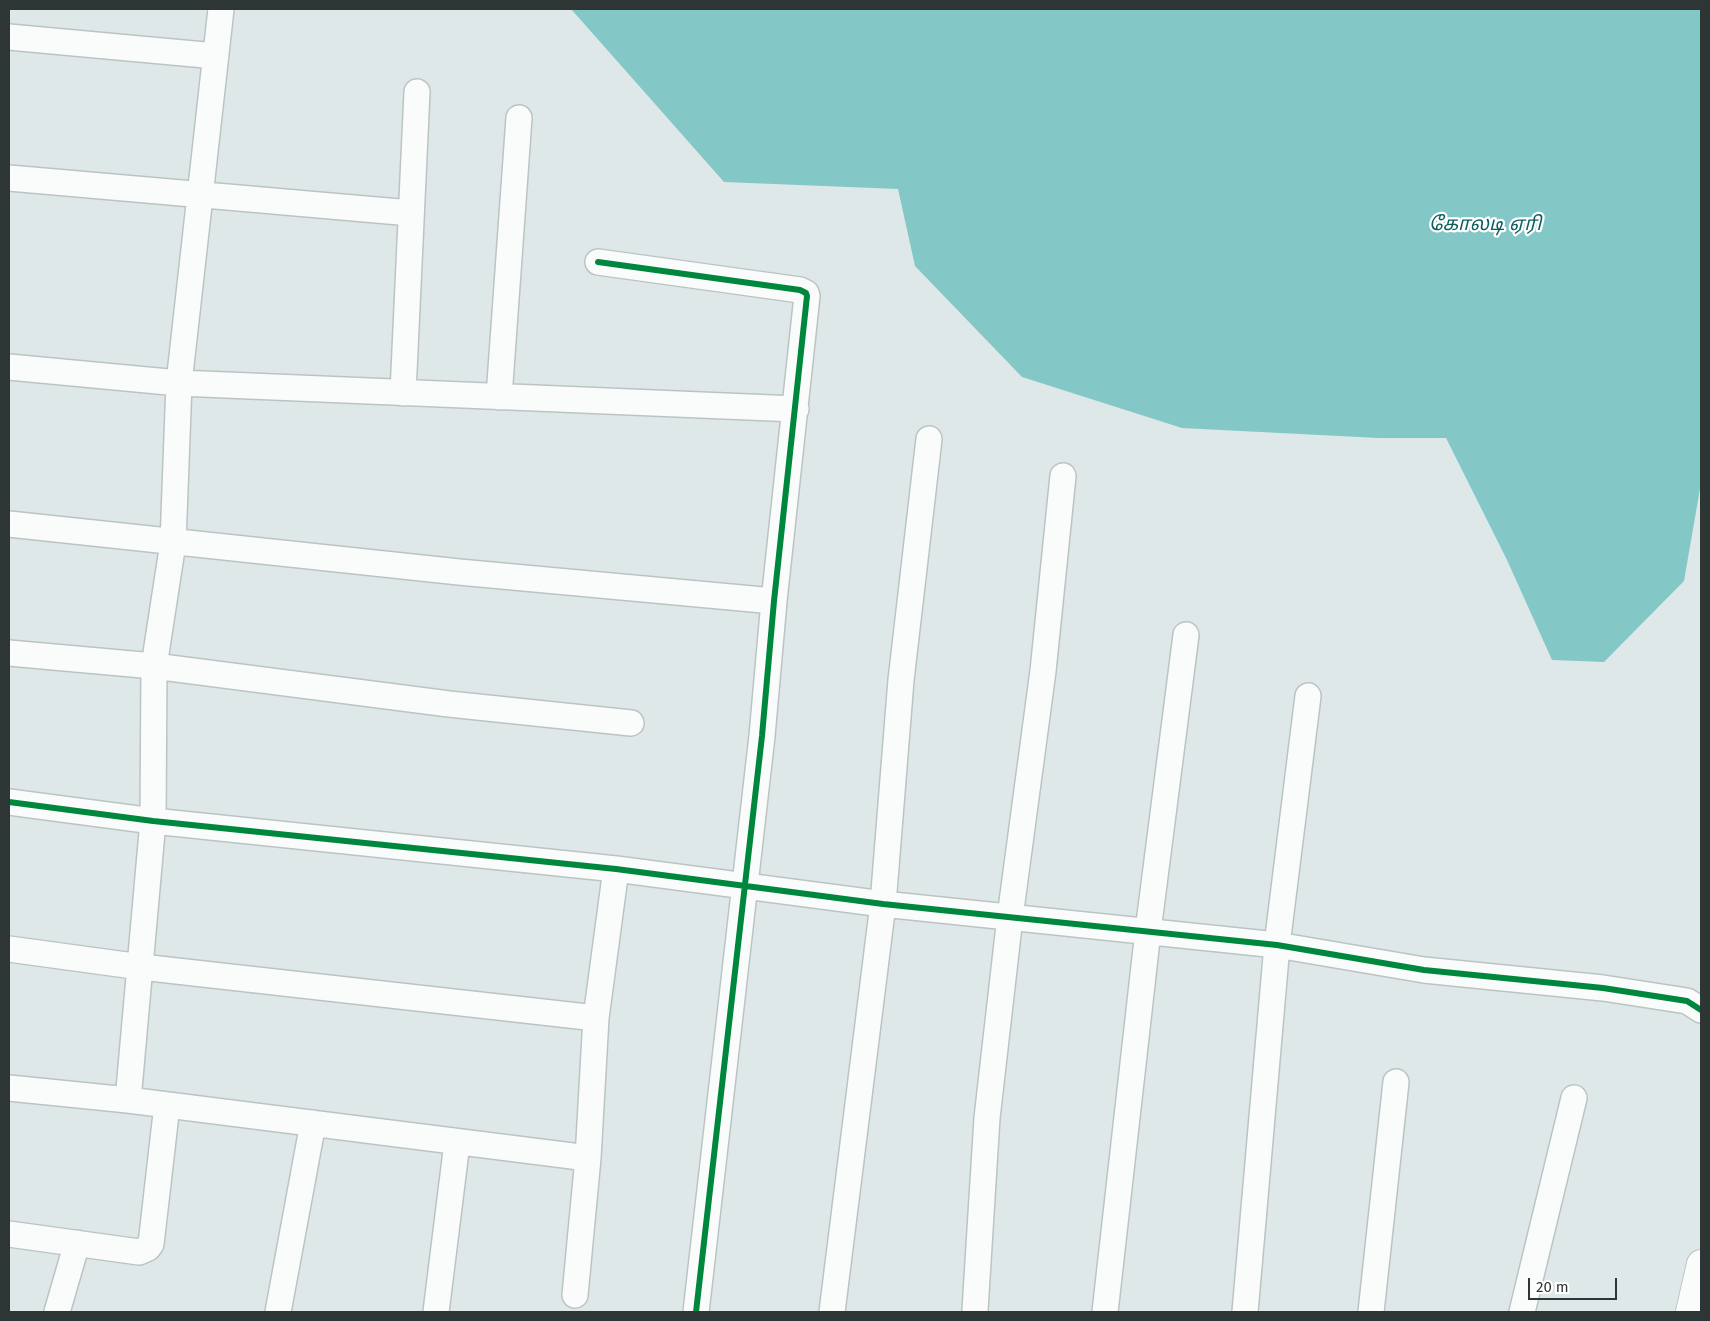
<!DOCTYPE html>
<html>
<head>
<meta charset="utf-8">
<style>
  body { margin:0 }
  #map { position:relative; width:1710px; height:1321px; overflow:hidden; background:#dfe8e8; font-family:"Fira Sans",sans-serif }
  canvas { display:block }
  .frame { position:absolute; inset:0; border:10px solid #2e3535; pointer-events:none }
  .scale { position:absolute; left:1528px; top:1278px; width:89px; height:22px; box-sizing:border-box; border:2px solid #2e3535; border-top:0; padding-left:6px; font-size:15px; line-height:18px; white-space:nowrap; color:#2e3535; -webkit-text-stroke:4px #fff; paint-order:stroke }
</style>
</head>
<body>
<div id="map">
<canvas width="1710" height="1321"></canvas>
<div class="frame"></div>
<div class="scale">20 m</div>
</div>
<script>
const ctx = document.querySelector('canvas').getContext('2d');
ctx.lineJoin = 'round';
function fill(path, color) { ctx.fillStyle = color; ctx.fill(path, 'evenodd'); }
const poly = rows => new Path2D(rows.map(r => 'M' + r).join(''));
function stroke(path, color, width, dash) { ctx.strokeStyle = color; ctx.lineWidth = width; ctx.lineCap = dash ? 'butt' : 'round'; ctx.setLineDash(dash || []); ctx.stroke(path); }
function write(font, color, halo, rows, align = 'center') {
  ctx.font = font + ' "Fira Sans","Noto Sans Tamil",sans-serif'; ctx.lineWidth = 4.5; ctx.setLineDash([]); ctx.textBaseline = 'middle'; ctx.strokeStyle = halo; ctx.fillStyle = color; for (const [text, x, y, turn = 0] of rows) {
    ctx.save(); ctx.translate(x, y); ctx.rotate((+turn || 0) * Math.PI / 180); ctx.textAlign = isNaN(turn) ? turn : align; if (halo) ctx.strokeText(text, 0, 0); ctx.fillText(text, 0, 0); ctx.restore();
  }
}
fill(poly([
  [571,9,1701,9,1701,483,1684,581,1604,662,1552,660,1507,560,1446,438,1378,438,1182,428,1022,377,915,266,898,189,724,182]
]), '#83c8c6');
const street = poly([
  [9,37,216,56],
  [9,178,411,213],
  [598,262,800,290,806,293,807,296,774,601,762,736,696,1312],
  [9,367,179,383,796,409],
  [403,393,417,92],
  [499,397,519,118],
  [9,524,459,572,774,601],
  [9,653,154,666,449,704,631,723],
  [9,802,153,821,616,869,883,904,1277,945,1424,970,1603,988,1687,1001,1701,1010],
  [9,949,141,967,596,1018],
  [9,1088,128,1100,153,821,154,666,173,543,179,383,221,9],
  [128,1100,588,1158],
  [9,1234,139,1252,148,1248,151,1244,167,1105],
  [575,1295,588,1158,596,1018,616,869],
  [975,1310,987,1118,1010,917,1043,671,1063,476],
  [57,1312,77,1243],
  [278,1312,313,1123],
  [436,1312,457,1143],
  [832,1312,883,904,901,680,929,439],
  [1105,1312,1148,931,1186,635],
  [1245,1312,1277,945,1308,696],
  [1371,1312,1396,1082],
  [1522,1312,1574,1098]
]);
const secondary = poly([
  [1690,1312,1701,1264]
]);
stroke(street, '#bcc3c3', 28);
stroke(secondary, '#bcc3c3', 30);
stroke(street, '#fafcfc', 25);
stroke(secondary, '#fafcfc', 28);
stroke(poly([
  [598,262,800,290,806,293,807,296,774,601,762,736,696,1312],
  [9,802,153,821,616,869,883,904,1277,945,1424,970,1603,988,1687,1001,1701,1010]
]), '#00873e', 6);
write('italic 19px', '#0c5f5e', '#fff', [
  ["கோலடி ஏரி",1485,225]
]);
</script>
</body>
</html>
